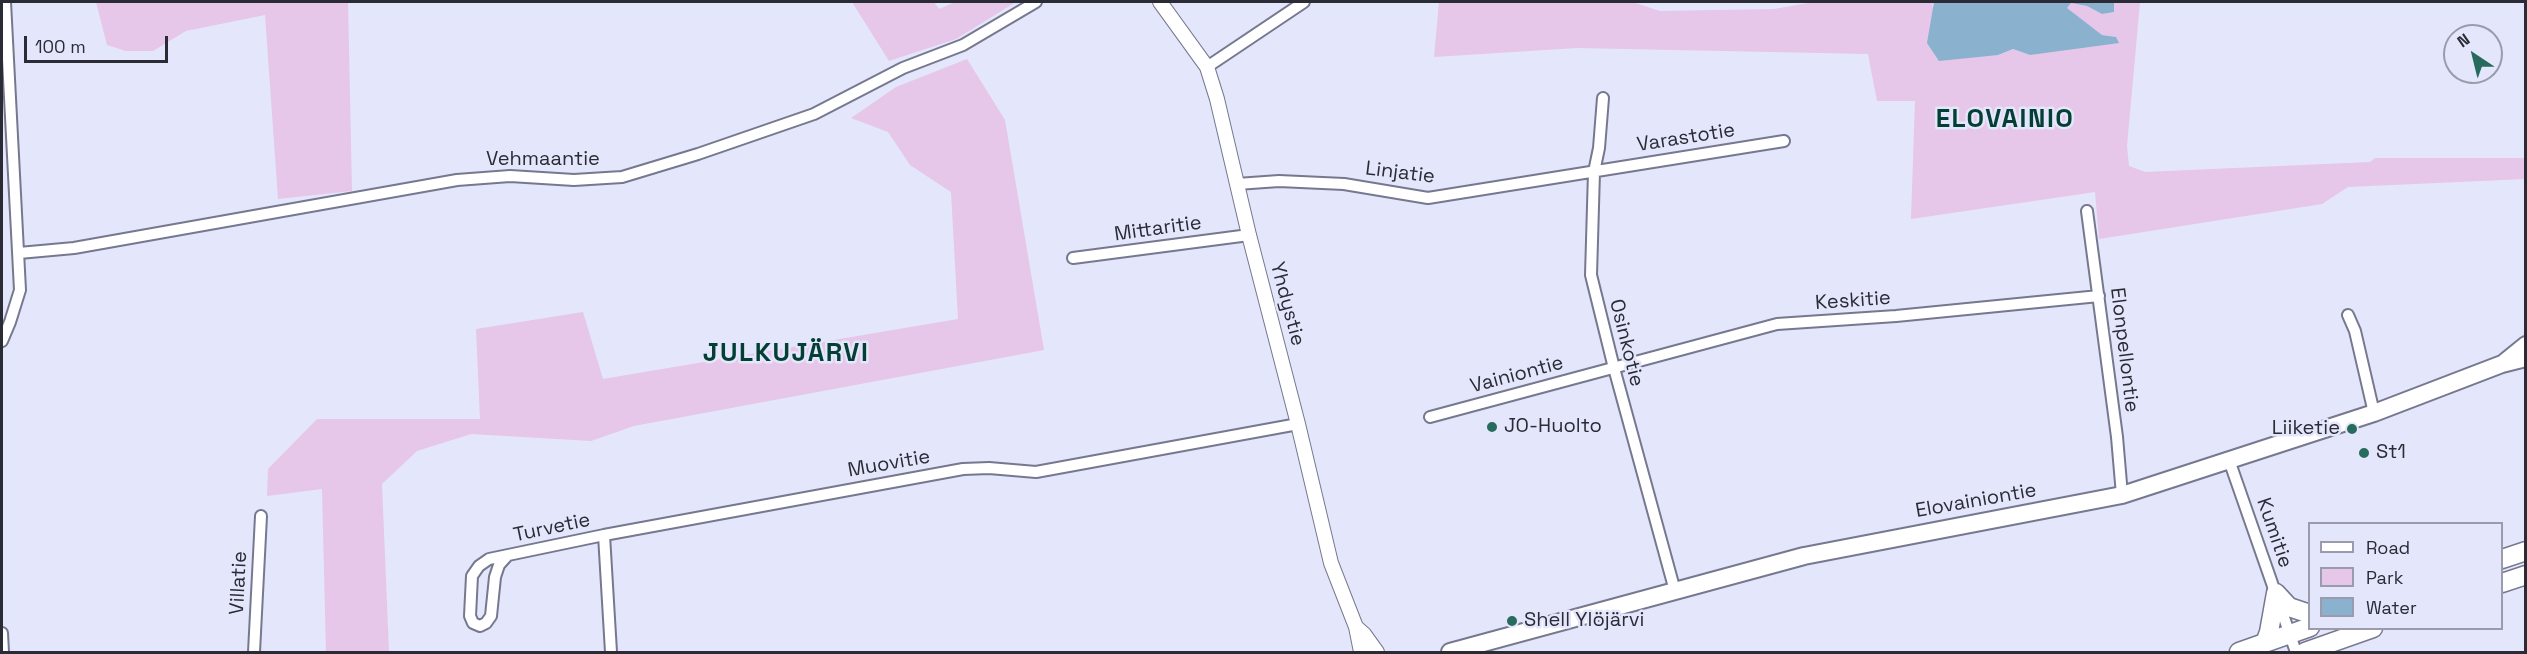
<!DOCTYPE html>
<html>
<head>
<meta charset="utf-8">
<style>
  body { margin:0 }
  #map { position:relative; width:2527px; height:654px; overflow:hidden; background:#e4e6fb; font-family:"Space Grotesk",sans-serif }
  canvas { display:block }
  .frame { position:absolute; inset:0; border:3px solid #2a2b35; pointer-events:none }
  .legend { position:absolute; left:2308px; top:522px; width:195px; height:108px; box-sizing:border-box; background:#e4e6fb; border:2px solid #9a9bac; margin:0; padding:8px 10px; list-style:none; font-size:18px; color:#2a2b35 }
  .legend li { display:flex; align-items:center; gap:12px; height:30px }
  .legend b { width:30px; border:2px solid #9a9bac }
  .north { position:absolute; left:2443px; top:24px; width:60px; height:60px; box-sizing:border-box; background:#e4e6fb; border:2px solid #9a9bac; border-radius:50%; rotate:325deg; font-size:16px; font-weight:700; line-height:24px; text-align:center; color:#2a2b35 }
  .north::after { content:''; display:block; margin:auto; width:21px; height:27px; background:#276b5c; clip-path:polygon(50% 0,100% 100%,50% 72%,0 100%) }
  .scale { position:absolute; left:24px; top:36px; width:144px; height:27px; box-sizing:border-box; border:3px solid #2a2b35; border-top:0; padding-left:8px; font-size:18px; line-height:21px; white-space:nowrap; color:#2a2b35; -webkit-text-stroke:4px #e4e6fb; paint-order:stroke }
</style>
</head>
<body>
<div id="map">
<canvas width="2527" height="654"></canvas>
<div class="frame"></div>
<ul class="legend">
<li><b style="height:8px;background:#fff"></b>Road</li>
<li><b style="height:16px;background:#e6c6e9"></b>Park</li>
<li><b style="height:16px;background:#8ab1cd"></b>Water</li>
</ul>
<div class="north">N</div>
<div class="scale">100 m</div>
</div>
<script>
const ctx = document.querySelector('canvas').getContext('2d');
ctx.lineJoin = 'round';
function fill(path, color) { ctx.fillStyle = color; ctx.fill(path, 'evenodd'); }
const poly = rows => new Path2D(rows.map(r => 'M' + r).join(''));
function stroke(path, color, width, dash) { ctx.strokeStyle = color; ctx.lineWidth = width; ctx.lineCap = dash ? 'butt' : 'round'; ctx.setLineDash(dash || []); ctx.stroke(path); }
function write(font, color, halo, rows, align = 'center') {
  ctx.font = font + ' "Space Grotesk",sans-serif'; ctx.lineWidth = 5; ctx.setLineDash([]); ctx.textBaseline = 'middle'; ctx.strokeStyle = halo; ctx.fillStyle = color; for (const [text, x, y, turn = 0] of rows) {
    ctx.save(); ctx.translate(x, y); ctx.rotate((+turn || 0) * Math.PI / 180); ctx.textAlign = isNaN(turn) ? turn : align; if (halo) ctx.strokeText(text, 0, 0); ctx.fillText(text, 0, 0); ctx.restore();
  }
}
fill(poly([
  [96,2,348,2,352,191,278,199,265,15,186,31,153,51,126,51,107,45],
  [852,2,934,2,939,9,955,2,1016,2,956,39,889,61],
  [1439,2,1632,2,1660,11,1774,9,1814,2,1934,2,1932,6,1998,55,2013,49,2030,55,2116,37,2102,35,2084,22,2067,8,2071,3,2087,6,2102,14,2114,12,2114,2,2140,2,2127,146,2129,166,2145,172,2370,162,2375,158,2525,158,2525,179,2348,187,2322,204,2099,239,2095,192,1911,219,1915,101,1877,101,1868,54,1577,48,1434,57],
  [967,59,1005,120,1044,350,634,426,591,441,471,434,417,451,382,484,389,652,326,652,322,489,267,496,268,469,317,419,480,419,476,329,583,312,603,379,958,319,951,192,910,165,888,132,851,118,896,87]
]), '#e6c6e9');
fill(poly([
  [1934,2,2114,2,2114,12,2102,14,2087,6,2071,3,2067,8,2102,35,2116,37,2119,43,2030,55,2013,49,1998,55,1939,61,1927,43]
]), '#8ab1cd');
const minor = poly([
  [1207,67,1304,2],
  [1603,98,1599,148,1594,172,1591,275,1614,368,1675,591],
  [1237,184,1279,181,1344,184,1428,198,1784,141],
  [2087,211,2117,437,2122,495],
  [19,253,74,248,457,180,510,176,574,180,622,177,698,154,814,114,903,68,963,45,1036,2],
  [1073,258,1249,235],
  [2348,315,2355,331,2374,413],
  [2,341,10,322,20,290,5,2],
  [1430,417,1777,324,1896,316,2099,296],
  [2229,460,2296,652],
  [604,535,611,652],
  [508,555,499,565,495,577,491,616,486,623,480,626,473,623,470,616,472,576,479,566,489,559,604,535,963,469,989,468,1036,472,1298,424],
  [2,633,3,652],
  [254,652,261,516]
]);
const tertiary = poly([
  [1160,2,1207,67,1217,99,1249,235,1298,424,1331,563,1356,627,1361,652],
  [1356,627,1364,634,1377,652]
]);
const secondary = poly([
  [2505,362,2526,345],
  [1450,652,1804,556,2122,495,2374,413,2502,364,2526,358]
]);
const trunk = poly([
  [2502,559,2526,551],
  [2502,583,2526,575],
  [2276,593,2289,607,2310,614],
  [2265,643,2269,632,2276,593],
  [2239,652,2310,627],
  [2305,652,2373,628]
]);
stroke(minor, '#76788f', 14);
stroke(tertiary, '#76788f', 16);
stroke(secondary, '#76788f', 20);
stroke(trunk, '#76788f', 21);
stroke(minor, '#fff', 10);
stroke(tertiary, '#fff', 14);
stroke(secondary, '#fff', 16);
stroke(trunk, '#fff', 18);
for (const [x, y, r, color] of [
  [1492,427,6,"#276b5c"],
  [2352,429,6,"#276b5c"],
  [2364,453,6,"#276b5c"],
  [1512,621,6,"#276b5c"]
]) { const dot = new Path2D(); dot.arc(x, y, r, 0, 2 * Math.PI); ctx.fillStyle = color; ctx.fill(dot); stroke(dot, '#e4e6fb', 2); }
write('20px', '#2a2b35', '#e4e6fb', [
  ["Varastotie",1686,138,-9],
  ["Vehmaantie",543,160],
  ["Linjatie",1400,173,7],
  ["Mittaritie",1158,229,-8],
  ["Keskitie",1853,301,-4],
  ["Yhdystie",1287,304,75],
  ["Osinkotie",1626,343,76],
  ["Elonpellontie",2124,350,83],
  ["Vainiontie",1517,375,-15],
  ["Muovitie",889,464,-10],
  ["Elovainiontie",1976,501,-10],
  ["Turvetie",552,528,-12],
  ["Kumitie",2274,533,71],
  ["Villatie",239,583,-87]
]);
write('20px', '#2a2b35', '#e4e6fb', [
  ["JO-Huolto",1504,427],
  ["Liiketie",2340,429,"right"],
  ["St1",2376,453],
  ["Shell Ylöjärvi",1524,621]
], 'left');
ctx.letterSpacing = '1.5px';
write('bold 26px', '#033f34', '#e4e6fb', [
  ["ELOVAINIO",2005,120],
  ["JULKUJÄRVI",786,354]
]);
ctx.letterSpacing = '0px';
</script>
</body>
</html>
